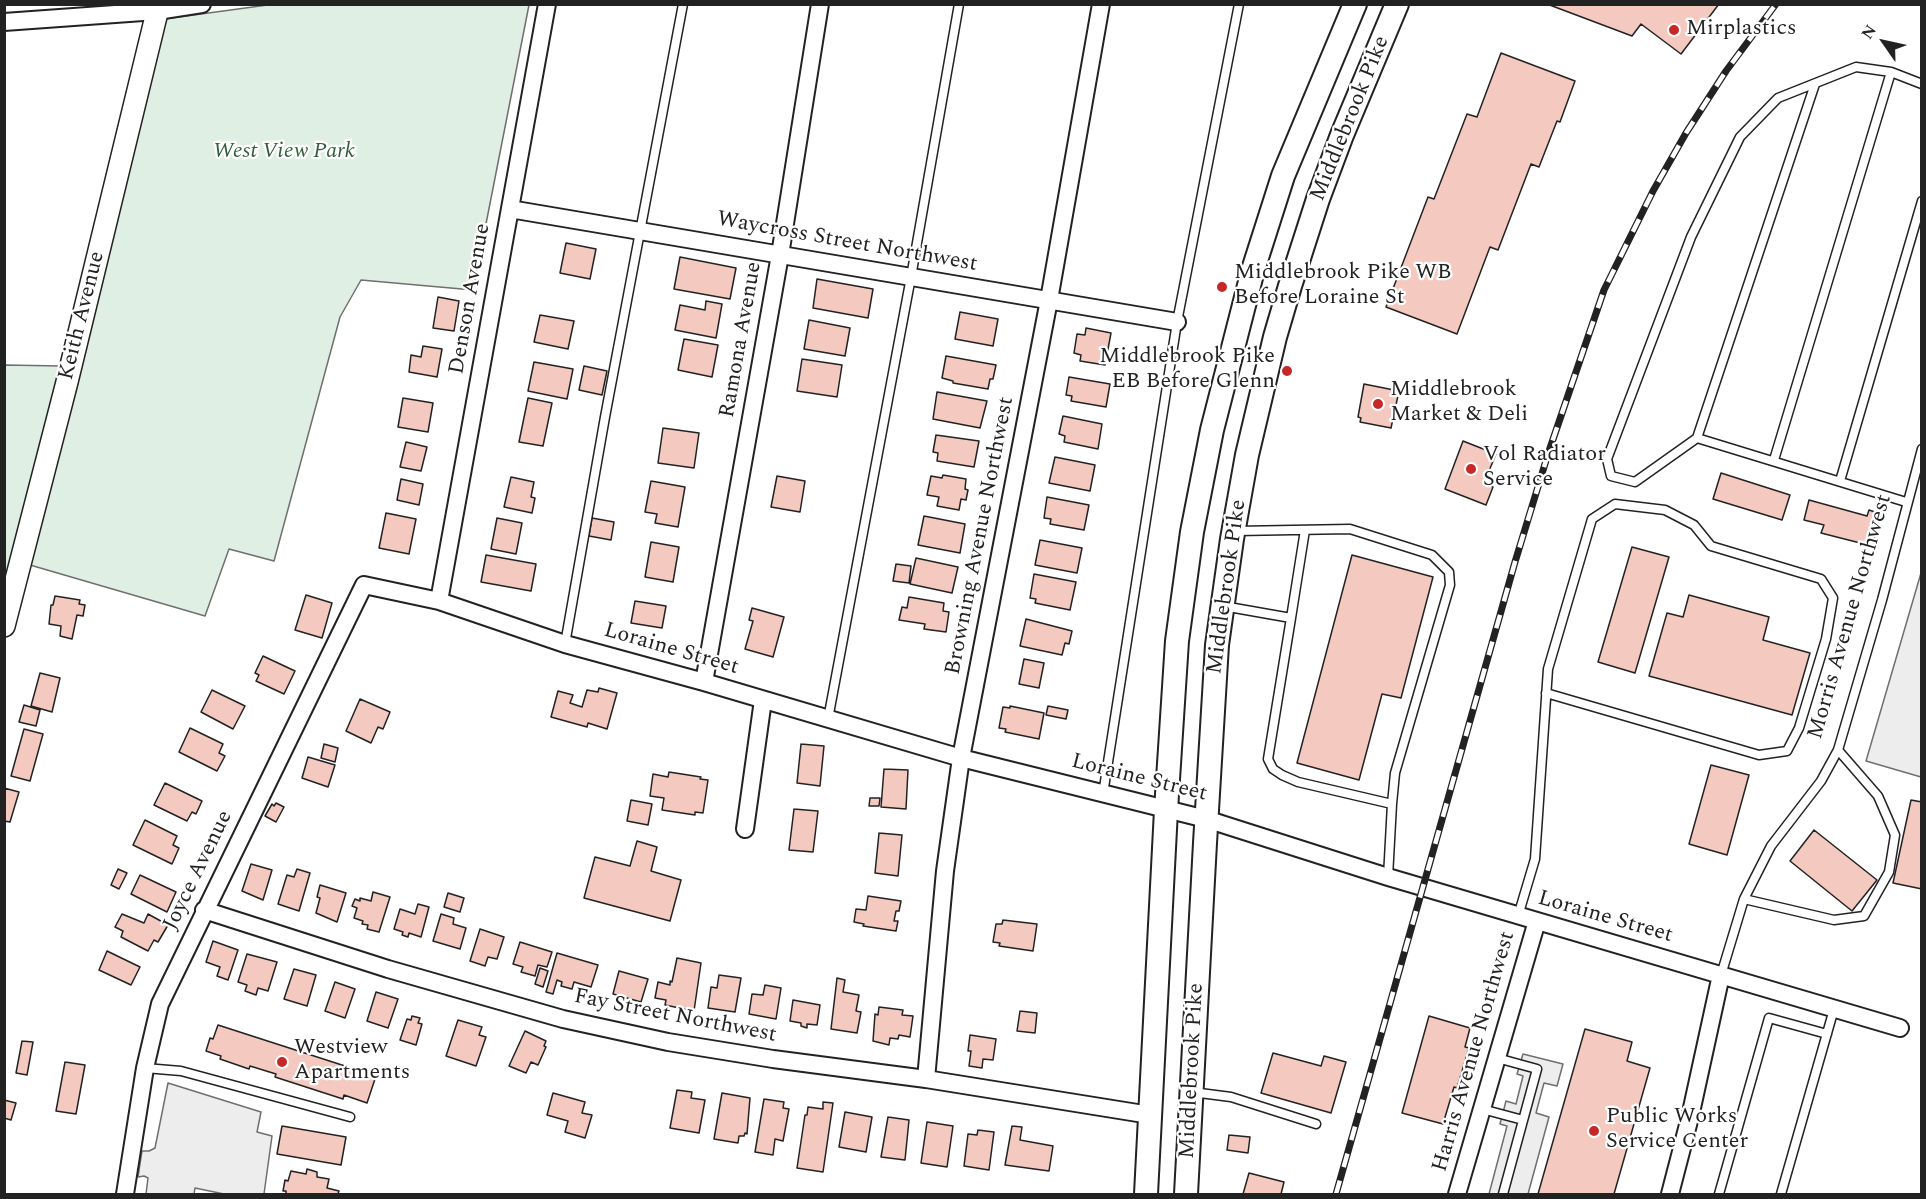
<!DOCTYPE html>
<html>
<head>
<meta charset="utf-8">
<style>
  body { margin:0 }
  #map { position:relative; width:1926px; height:1199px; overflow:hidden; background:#fff; font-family:Spectral,serif }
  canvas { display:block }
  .frame { position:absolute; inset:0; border:6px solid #222; pointer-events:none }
  .north { position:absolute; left:1854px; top:12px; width:60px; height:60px; -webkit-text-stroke:4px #fff; paint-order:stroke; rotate:304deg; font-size:16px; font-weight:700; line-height:24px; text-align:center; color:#222 }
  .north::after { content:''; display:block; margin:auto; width:21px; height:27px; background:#222; clip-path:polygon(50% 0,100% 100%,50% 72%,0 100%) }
</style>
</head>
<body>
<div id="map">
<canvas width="1926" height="1199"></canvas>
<div class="frame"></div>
<div class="north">N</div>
</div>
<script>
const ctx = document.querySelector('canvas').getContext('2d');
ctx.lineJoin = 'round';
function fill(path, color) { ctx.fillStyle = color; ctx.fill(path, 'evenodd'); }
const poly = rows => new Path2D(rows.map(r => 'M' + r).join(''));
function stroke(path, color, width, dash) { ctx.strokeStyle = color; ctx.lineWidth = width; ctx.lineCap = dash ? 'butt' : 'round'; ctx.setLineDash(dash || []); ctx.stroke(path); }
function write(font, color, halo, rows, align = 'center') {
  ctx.font = font + ' Spectral,serif'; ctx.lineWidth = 4.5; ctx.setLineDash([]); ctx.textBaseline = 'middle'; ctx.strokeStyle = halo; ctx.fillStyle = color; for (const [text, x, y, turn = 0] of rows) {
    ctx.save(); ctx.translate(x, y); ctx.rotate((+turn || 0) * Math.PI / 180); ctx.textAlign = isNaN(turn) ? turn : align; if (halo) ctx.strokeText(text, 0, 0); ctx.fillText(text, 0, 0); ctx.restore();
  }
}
const green = poly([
  [275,4,529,5,473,290,361,280,340,317,274,561,229,549,205,616,30,565,164,19,275,4],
  [5,365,61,366,5,601,5,365]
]);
fill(green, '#e0efe3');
stroke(green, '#6f6f6f', 1.5);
const parking = poly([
  [1921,573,1922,777,1921,777,1866,761,1921,573],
  [1523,1054,1563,1064,1557,1086,1544,1083,1536,1113,1549,1117,1528,1194,1489,1194,1507,1126,1500,1124,1506,1101,1516,1104,1523,1076,1517,1074,1523,1054],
  [168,1083,261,1112,257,1132,272,1136,264,1194,224,1194,195,1188,194,1194,146,1194,148,1178,144,1176,138,1177,142,1151,149,1151,155,1148,168,1083]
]);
fill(parking, '#ededed');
stroke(parking, '#6f6f6f', 1.5);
const building = poly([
  [1547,4,1719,4,1681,54,1641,24,1632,36,1547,4],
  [1501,53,1575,81,1560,122,1557,121,1539,167,1531,164,1498,250,1490,247,1457,334,1386,307,1428,197,1434,199,1467,114,1477,117,1501,53],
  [566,243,596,249,590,279,560,273,566,243],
  [680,257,736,268,730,299,674,289,680,257],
  [817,279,873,289,868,318,813,308,817,279],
  [438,297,459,301,454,331,433,328,438,297],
  [706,301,722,304,716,338,675,330,680,305,705,310,706,301],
  [960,312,998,319,993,346,955,339,960,312],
  [540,315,574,321,568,349,534,342,540,315],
  [809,320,850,328,845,356,804,349,809,320],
  [1086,328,1111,333,1105,365,1080,361,1081,355,1074,353,1077,334,1085,335,1086,328],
  [684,339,718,345,712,377,678,370,684,339],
  [423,346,442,349,437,377,409,372,411,355,421,357,423,346],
  [946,356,996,365,993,379,990,379,988,389,953,383,953,381,942,378,946,356],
  [802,359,842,365,837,397,797,391,802,359],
  [534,362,573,369,567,399,528,391,534,362],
  [584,366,607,371,602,395,579,390,584,366],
  [1069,377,1110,384,1106,407,1071,401,1072,396,1066,395,1069,377],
  [1364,384,1399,391,1391,428,1360,422,1361,418,1358,417,1364,384],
  [937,392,987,401,980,428,933,419,937,392],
  [403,398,433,403,428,432,398,427,403,398],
  [528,398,552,403,543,446,519,442,528,398],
  [1063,416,1102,424,1098,449,1064,442,1065,436,1059,434,1063,416],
  [663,428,699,433,694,468,658,463,663,428],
  [936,435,979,441,974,467,937,461,938,453,933,452,936,435],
  [1463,441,1496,454,1484,483,1493,487,1486,505,1445,489,1463,441],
  [406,442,427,447,421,471,400,467,406,442],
  [1055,457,1095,465,1090,491,1049,483,1055,457],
  [1721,473,1790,495,1782,520,1713,499,1721,473],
  [943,475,966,479,965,489,968,490,966,500,961,499,959,510,937,506,939,497,927,495,931,476,942,478,943,475],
  [777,476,805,481,800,512,771,507,777,476],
  [511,477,534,482,531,497,535,498,532,513,504,507,511,477],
  [401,479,423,484,419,505,397,500,401,479],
  [651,481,685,487,678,527,655,523,657,514,645,512,651,481],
  [1047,497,1089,505,1084,530,1050,524,1051,519,1044,518,1047,497],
  [1809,500,1867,516,1869,510,1881,514,1872,546,1821,533,1824,525,1804,520,1809,500],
  [386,513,416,519,409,554,379,548,386,513],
  [924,516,965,524,960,553,918,545,924,516],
  [497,518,522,523,516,554,491,549,497,518],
  [592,518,614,522,611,540,589,536,592,518],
  [1040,540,1082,548,1077,573,1035,565,1040,540],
  [651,542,679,547,673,582,645,577,651,542],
  [1632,547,1669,557,1635,673,1598,662,1632,547],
  [486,555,536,564,531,591,481,582,486,555],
  [1352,555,1433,577,1401,698,1382,694,1359,780,1297,763,1352,555],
  [916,558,958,567,952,593,910,584,916,558],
  [896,564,911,566,909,583,893,581,896,564],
  [1034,574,1076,582,1070,610,1035,603,1036,599,1030,598,1034,574],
  [306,595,332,603,322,638,295,630,306,595],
  [1689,595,1769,617,1763,640,1810,653,1792,715,1649,676,1667,613,1683,617,1689,595],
  [55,596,80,600,79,604,85,605,83,616,77,615,72,639,60,636,61,626,49,624,51,605,53,605,55,596],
  [909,597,944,603,943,611,949,612,946,632,924,629,925,624,899,620,902,607,907,608,909,597],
  [635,601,666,606,662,628,631,623,635,601],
  [752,608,784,617,773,657,745,649,753,621,749,620,752,608],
  [1026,619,1072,631,1069,644,1065,643,1062,655,1020,646,1026,619],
  [263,656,295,671,284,694,256,681,259,675,255,673,263,656],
  [1024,659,1044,663,1039,688,1019,684,1024,659],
  [40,673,60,678,52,712,31,706,40,673],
  [599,688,617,693,607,729,588,723,587,727,551,717,558,691,573,695,570,703,582,707,587,690,598,692,599,688],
  [212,690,245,706,233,729,201,712,212,690],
  [360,699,390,712,383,729,378,727,371,743,346,731,360,699],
  [24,705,40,710,36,726,19,722,24,705],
  [1010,706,1044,713,1039,739,1005,732,1006,729,999,728,1003,707,1010,708,1010,706],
  [1048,706,1068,710,1066,719,1046,715,1048,706],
  [190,728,223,744,219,753,225,756,217,771,179,752,190,728],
  [24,729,43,734,30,781,11,776,24,729],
  [324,744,338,748,335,762,321,758,324,744],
  [801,744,824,746,820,786,797,783,801,744],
  [308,757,335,765,328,787,302,778,308,757],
  [1711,765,1749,775,1727,855,1689,844,1711,765],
  [884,769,908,770,906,809,881,807,884,769],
  [669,772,701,777,700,779,708,780,703,813,695,812,695,815,662,810,664,798,650,796,653,774,668,777,669,772],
  [165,783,202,801,196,814,192,812,187,821,154,805,165,783],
  [4,788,19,792,10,822,4,821,4,788],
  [870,798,880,798,879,806,869,806,870,798],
  [631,800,652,804,648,825,627,821,631,800],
  [1911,800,1922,802,1922,889,1893,883,1911,800],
  [276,803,284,807,276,822,265,816,272,804,274,806,276,803],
  [794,809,818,811,813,852,789,850,794,809],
  [145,820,177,836,173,845,179,848,172,864,133,845,145,820],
  [1814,830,1877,880,1852,911,1790,861,1814,830],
  [879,833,902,835,898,876,875,873,879,833],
  [637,841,657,847,651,871,681,880,670,921,584,898,595,857,630,866,637,841],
  [251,864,272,870,263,900,242,891,251,864],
  [118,869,127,873,119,889,111,885,118,869],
  [297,869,310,873,299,911,278,904,287,875,294,877,297,869],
  [140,875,176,892,167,912,131,894,140,875],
  [320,885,346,893,337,922,316,913,320,898,317,897,320,885],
  [373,892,390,897,379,932,367,929,368,925,362,924,363,921,354,918,357,908,352,906,355,899,360,901,360,898,371,901,373,892],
  [448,893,464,898,460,912,444,907,448,893],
  [868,896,901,901,899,911,896,911,894,921,898,921,896,931,863,926,864,924,854,922,856,909,866,910,868,896],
  [418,904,429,907,421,937,409,933,408,937,402,935,403,932,394,929,400,909,415,914,418,904],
  [122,914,144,923,148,914,168,925,158,942,154,940,148,951,121,937,123,931,115,927,122,914],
  [441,914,454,918,453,924,466,928,460,949,433,941,441,914],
  [1003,920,1037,924,1033,951,999,946,1000,943,993,942,996,924,1002,924,1003,920],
  [480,929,504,937,497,959,488,957,485,966,470,961,480,929],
  [213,941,238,950,228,980,217,976,220,967,206,962,213,941],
  [520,942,552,952,547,967,538,965,535,976,521,972,523,967,513,964,520,942],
  [107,951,140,967,131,985,99,970,107,951],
  [557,953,598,965,591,987,574,982,572,989,561,986,562,982,557,980,553,994,546,992,557,953],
  [247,954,277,962,268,991,258,988,256,995,245,991,247,985,238,982,247,954],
  [677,958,701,963,694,1011,665,1005,666,1000,655,998,658,982,670,985,670,981,672,982,677,958],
  [540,968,548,971,543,987,535,984,540,968],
  [294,969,316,975,307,1006,284,999,294,969],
  [619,971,648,979,641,1002,613,994,619,971],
  [719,975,741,978,735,1012,708,1008,711,987,717,988,719,975],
  [837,978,845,980,843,992,859,995,856,1011,861,1012,857,1033,831,1029,837,978],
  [335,982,355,989,345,1018,325,1011,335,982],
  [765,985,781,988,776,1019,749,1014,752,994,763,995,765,985],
  [376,992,398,999,388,1028,367,1021,376,992],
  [793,1000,820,1005,817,1025,807,1024,807,1028,801,1026,801,1023,790,1021,793,1000],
  [879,1007,903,1010,902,1015,913,1016,910,1037,899,1035,898,1039,890,1038,889,1045,873,1041,875,1014,878,1015,879,1007],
  [1020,1011,1037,1013,1035,1033,1017,1031,1020,1011],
  [412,1016,420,1018,418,1023,422,1024,416,1045,400,1040,407,1019,411,1020,412,1016],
  [1429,1016,1470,1028,1465,1047,1469,1048,1457,1088,1454,1087,1443,1124,1402,1113,1429,1016],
  [458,1020,482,1027,479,1035,486,1037,476,1066,446,1056,458,1020],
  [218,1025,376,1076,367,1103,344,1095,343,1099,275,1077,276,1074,250,1066,249,1069,220,1059,221,1056,206,1051,210,1038,213,1039,218,1025],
  [1585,1029,1632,1042,1627,1061,1650,1068,1614,1194,1538,1194,1585,1029],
  [525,1031,546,1041,544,1046,546,1047,538,1065,531,1062,526,1073,509,1066,525,1031],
  [970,1035,996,1039,993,1060,983,1059,982,1068,969,1066,971,1051,968,1051,970,1035],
  [22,1041,33,1042,27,1075,16,1073,22,1041],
  [1273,1053,1321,1066,1324,1056,1346,1062,1331,1113,1261,1093,1273,1053],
  [65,1062,85,1065,76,1114,56,1111,65,1062],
  [677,1090,692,1092,691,1098,705,1100,699,1133,670,1128,677,1090],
  [553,1093,585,1102,582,1113,592,1115,585,1138,565,1132,568,1121,547,1115,553,1093],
  [722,1093,750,1098,747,1134,745,1133,744,1136,739,1136,738,1143,714,1139,722,1093],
  [764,1099,784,1102,783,1108,789,1109,783,1141,775,1139,773,1155,755,1152,764,1099],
  [4,1100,16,1103,11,1120,4,1118,4,1100],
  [823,1102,833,1103,823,1172,797,1168,805,1115,807,1115,808,1107,823,1109,823,1102],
  [845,1112,872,1117,866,1152,839,1147,845,1112],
  [888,1117,909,1120,905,1160,881,1157,888,1117],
  [927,1122,953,1126,947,1167,921,1163,927,1122],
  [282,1126,346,1137,341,1165,277,1154,282,1126],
  [1012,1126,1022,1127,1020,1140,1053,1146,1049,1171,1005,1165,1012,1126],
  [978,1130,994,1132,989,1170,964,1166,968,1134,977,1135,978,1130],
  [1229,1135,1250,1137,1248,1153,1227,1150,1229,1135],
  [307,1169,317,1172,317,1177,329,1179,327,1188,339,1191,338,1194,286,1194,286,1191,283,1191,285,1180,288,1181,291,1171,306,1174,307,1169],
  [1249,1173,1284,1182,1281,1194,1243,1194,1249,1173]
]);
fill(building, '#f3c9c0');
stroke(building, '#222', 1.5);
const service = poly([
  [1697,438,1815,84],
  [1774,460,1891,72],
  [1840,481,1922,201],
  [1906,502,1697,438,1635,482,1611,476,1607,459,1691,237,1740,137,1778,98,1856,67,1891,72,1922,84],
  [1236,531,1350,529,1432,555,1449,572,1450,585,1395,773,1392,804],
  [1223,606,1291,618,1268,759,1273,769,1282,775,1298,782,1392,804,1388,877],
  [1291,618,1305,530],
  [565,644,605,417,683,4],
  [828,719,911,277,959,4],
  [1103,794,1177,322,1239,4],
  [1744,899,1834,920,1864,916,1889,872,1895,835,1878,796,1838,750],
  [1518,916,1535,859,1548,669,1592,519,1615,504,1665,510,1694,525,1711,546,1821,579,1833,598,1826,639,1799,728,1787,751,1759,755,1546,693],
  [1721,975,1744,899,1771,846,1821,781,1838,750,1882,600,1922,449],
  [1497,1058,1537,1069,1503,1194],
  [145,1068,181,1071,350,1117],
  [1192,1092,1231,1097,1316,1124],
  [1482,1109,1523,1120],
  [1719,1194,1769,1018,1827,1034],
  [1781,1194,1834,1009]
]);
const minor = poly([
  [4,22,157,11,202,4],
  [510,209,1177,322],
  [439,601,547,4],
  [704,682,780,255,820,4],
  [745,829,763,700],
  [204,910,388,969,563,1019,668,1042,773,1059,926,1079,1150,1115],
  [926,1079,945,871,961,758,1049,300,1101,4],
  [125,1194,145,1068,160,1004,364,585,439,601,565,644,704,682,961,758,1206,819,1388,877,1900,1028],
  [1457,1194,1537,921],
  [1670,1194,1690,1117,1721,975]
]);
const tertiary = poly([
  [4,626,67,382,159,4]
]);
const secondary = poly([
  [1146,1194,1166,810,1177,641,1192,532,1212,430,1253,270,1283,176,1355,4],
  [1186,1194,1205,843,1217,645,1232,539,1247,455,1275,337,1290,286,1318,199,1342,135,1397,4]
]);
stroke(service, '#222', 11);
stroke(minor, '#222', 20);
stroke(tertiary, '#222', 24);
stroke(secondary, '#222', 26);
stroke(service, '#fff', 8);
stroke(minor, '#fff', 16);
stroke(tertiary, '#fff', 21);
stroke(secondary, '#fff', 22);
const rail = poly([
  [1336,1194,1515,562,1548,454,1604,290,1653,191,1686,133,1726,71,1776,4]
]);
stroke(rail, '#222', 7);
stroke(rail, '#fff', 4.5, [14]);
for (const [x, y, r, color] of [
  [1674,30,6,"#c62828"],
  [1222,287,6,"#c62828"],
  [1287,371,6,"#c62828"],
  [1378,404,6,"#c62828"],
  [1471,469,6,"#c62828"],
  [282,1062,6,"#c62828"],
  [1594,1131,6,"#c62828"]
]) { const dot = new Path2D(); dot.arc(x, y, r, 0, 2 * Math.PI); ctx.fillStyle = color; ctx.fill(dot); stroke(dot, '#fff', 2); }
write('22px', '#222', '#fff', [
  ["Mirplastics",1686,30],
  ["Middlebrook Pike WB",1234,274],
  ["Before Loraine St",1234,299],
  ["Middlebrook Pike",1275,358,"right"],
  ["EB Before Glenn",1275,383,"right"],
  ["Middlebrook",1390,391],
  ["Market & Deli",1390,416],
  ["Vol Radiator",1483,456],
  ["Service",1483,481],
  ["Westview",294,1049],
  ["Apartments",294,1074],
  ["Public Works",1606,1118],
  ["Service Center",1606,1143]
], 'left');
write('22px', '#222', '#fff', [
  ["Middlebrook Pike",1351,119,-68],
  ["Waycross Street Northwest",847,243,10],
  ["Denson Avenue",471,299,-80],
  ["Keith Avenue",83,316,-76],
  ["Ramona Avenue",742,340,-80],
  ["Browning Avenue Northwest",981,536,-79],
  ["Middlebrook Pike",1228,587,-82],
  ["Morris Avenue Northwest",1851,617,-74],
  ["Loraine Street",671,650,16],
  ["Loraine Street",1139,779,14],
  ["Joyce Avenue",199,871,-64],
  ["Loraine Street",1605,918,16],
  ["Fay Street Northwest",675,1017,11],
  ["Harris Avenue Northwest",1475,1052,-74],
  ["Middlebrook Pike",1193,1071,-87]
]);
write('italic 22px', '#2f5e38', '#fff', [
  ["West View Park",284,153]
]);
</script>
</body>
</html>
